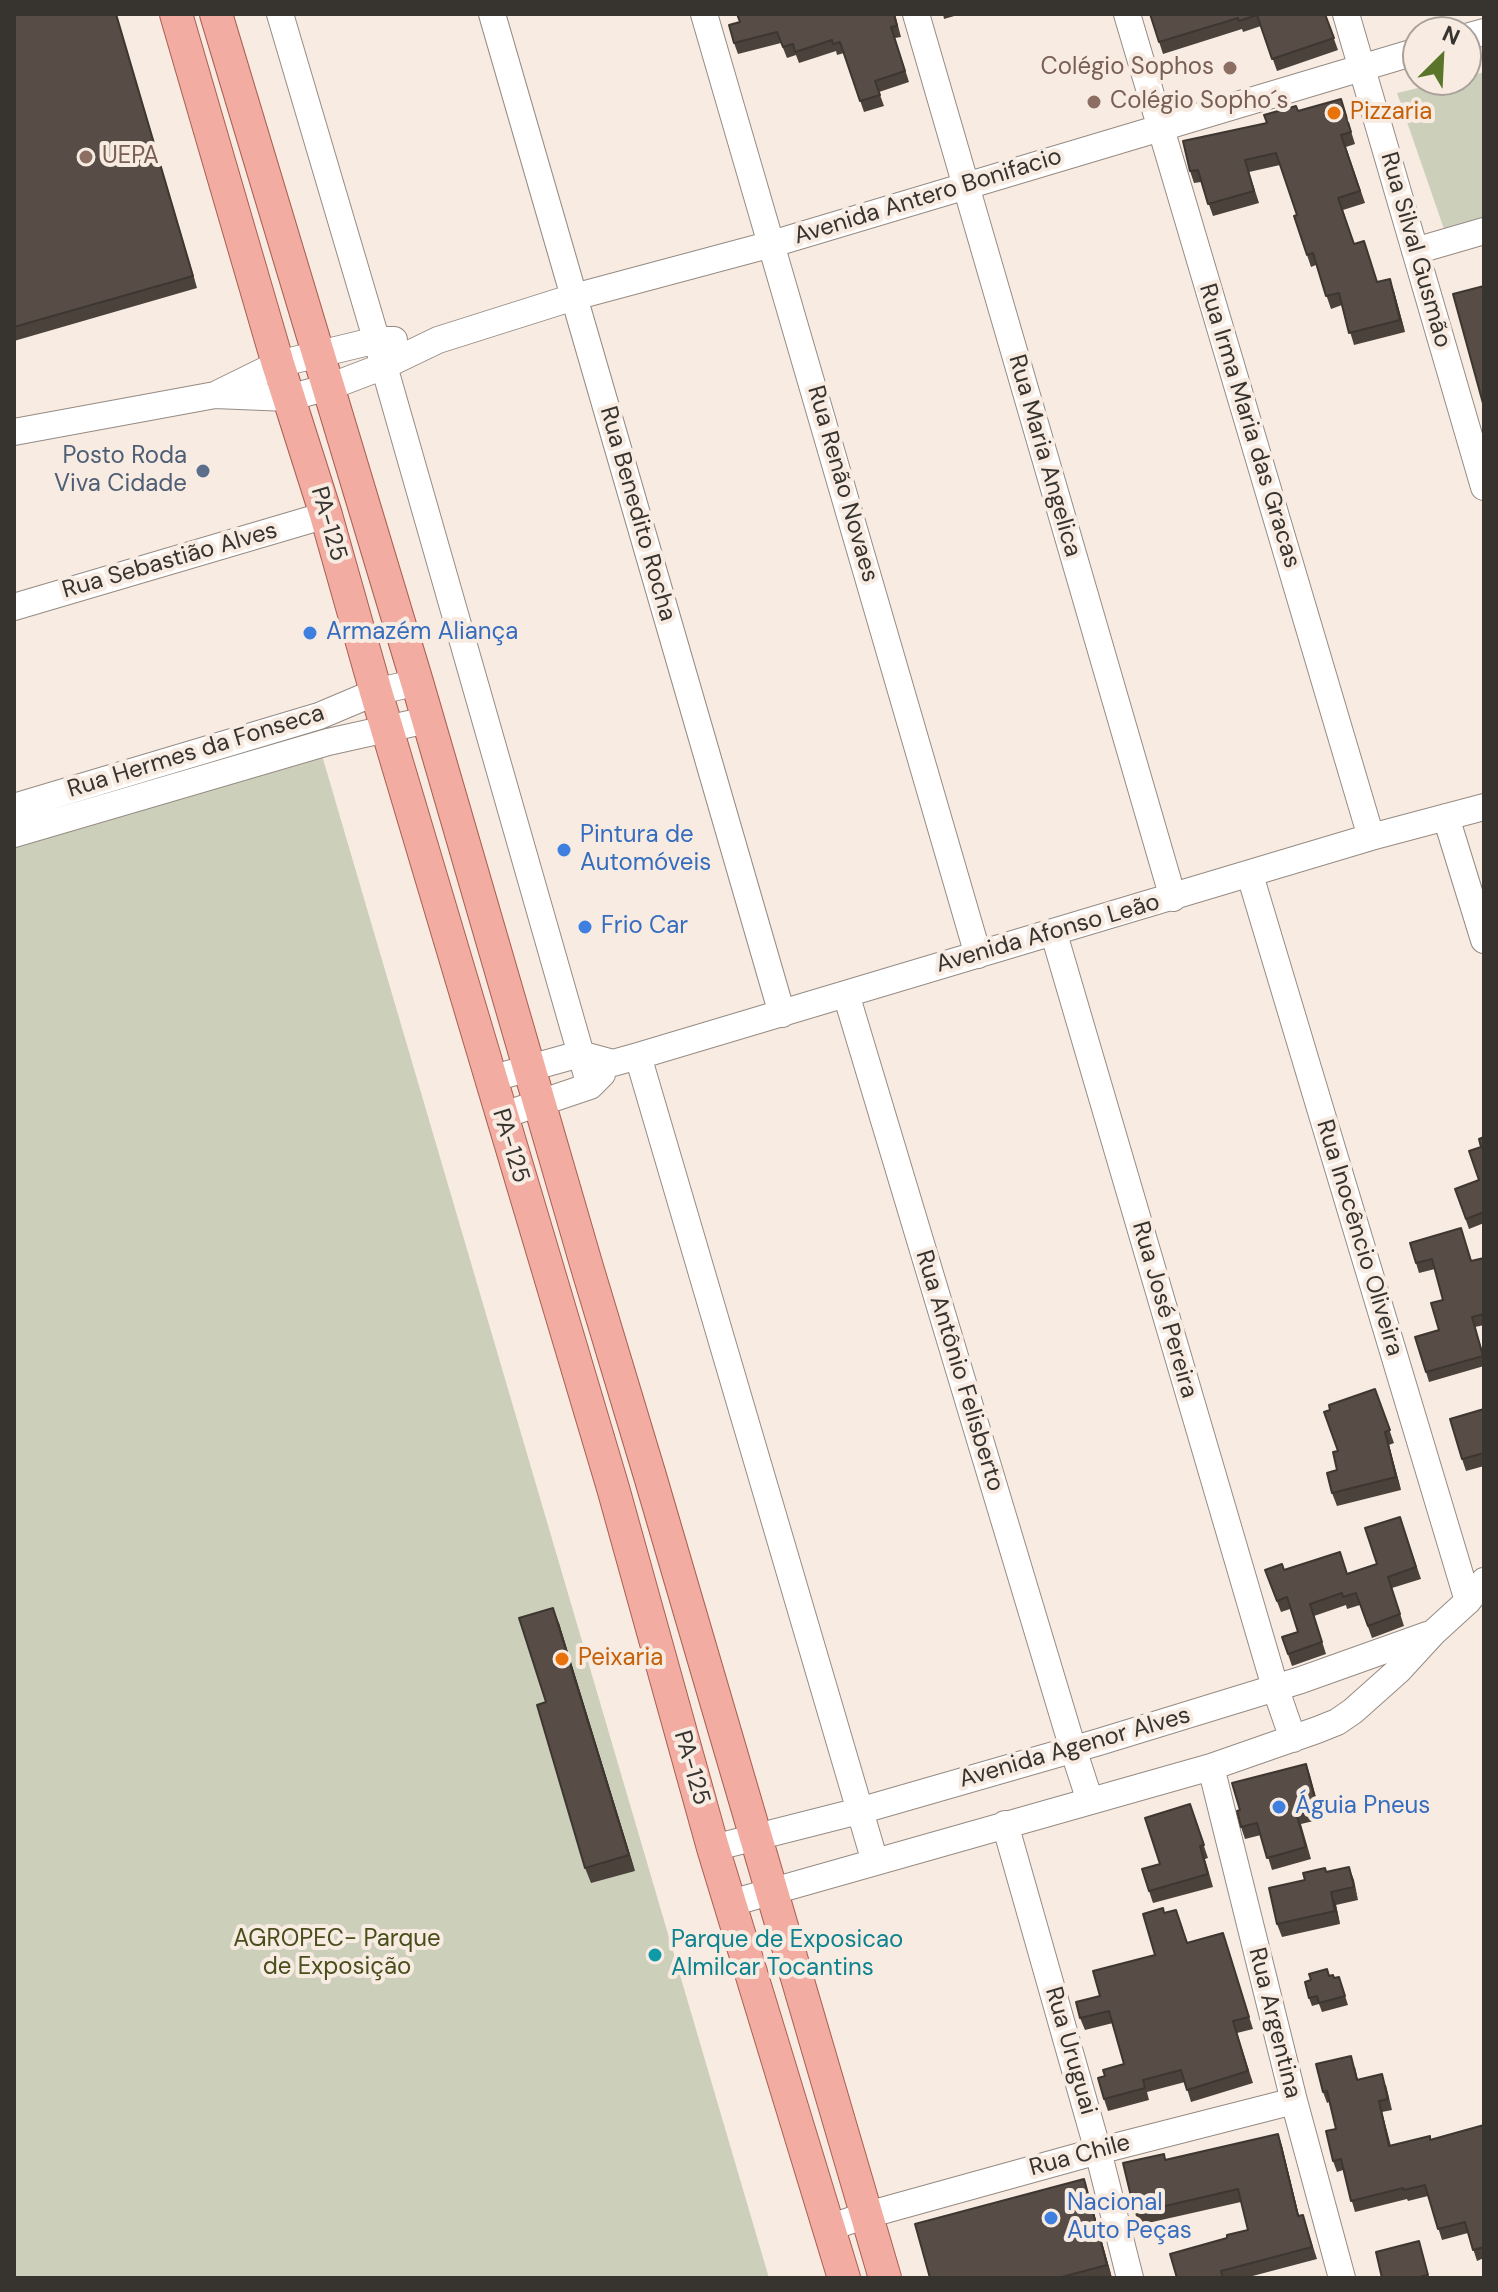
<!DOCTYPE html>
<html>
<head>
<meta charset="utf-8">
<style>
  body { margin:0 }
  #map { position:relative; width:1498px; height:2292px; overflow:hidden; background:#f7ebe2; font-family:"DM Sans",sans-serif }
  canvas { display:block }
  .frame { position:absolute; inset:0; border:16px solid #37332f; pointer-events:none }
  .north { position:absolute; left:1402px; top:16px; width:80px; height:80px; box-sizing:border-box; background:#f7ebe2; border:2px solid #aaa19a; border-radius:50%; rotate:24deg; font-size:22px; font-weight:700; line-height:32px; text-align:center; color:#37332f }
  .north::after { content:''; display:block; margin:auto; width:28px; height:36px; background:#5a7529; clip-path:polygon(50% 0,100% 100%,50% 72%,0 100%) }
</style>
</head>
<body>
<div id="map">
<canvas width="1498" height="2292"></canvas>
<div class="frame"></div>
<div class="north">N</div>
</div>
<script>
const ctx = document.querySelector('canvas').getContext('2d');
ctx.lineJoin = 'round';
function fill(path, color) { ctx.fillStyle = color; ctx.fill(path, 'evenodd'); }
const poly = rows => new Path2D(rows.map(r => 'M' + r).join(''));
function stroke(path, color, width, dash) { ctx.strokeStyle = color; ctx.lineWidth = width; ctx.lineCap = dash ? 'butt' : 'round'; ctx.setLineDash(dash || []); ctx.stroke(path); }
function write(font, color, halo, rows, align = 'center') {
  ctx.font = font + ' "DM Sans",sans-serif'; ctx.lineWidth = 8; ctx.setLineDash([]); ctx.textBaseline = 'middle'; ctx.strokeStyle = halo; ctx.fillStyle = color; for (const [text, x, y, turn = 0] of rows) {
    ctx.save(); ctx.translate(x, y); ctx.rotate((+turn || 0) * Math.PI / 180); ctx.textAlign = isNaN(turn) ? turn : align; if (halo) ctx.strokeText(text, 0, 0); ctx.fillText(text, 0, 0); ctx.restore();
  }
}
fill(poly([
  [1484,72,1484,218,1444,229,1397,93,1452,80,1466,80,1466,77],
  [321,752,769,2278,14,2278,14,844]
]), '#ccd0bb');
const minor = poly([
  [280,14,380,352,590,1086],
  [492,14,782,1014],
  [704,14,978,955],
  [916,14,1173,898],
  [1127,14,1371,837],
  [1346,14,1484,487],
  [1466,37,1484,32],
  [1415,251,1484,231],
  [219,393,278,364,377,340,394,340],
  [14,432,215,395,288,398,329,387,384,366,438,340,574,297,772,244,1418,51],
  [14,607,326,515],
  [14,807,319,716,376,692,417,682],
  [1446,817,1484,940],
  [14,834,328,742,427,720],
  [1250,875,1468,1601],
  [1054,934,1275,1687,1293,1739],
  [846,994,1073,1749,1090,1801],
  [638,1056,875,1862],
  [490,1079,580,1054,613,1063,638,1056,1371,837,1484,807],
  [501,1116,590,1086,602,1074],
  [1211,1767,1294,2101,1342,2278],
  [1005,1824,1098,2151,1130,2278],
  [713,1848,859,1811,1099,1742,1301,1680,1430,1634],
  [731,1903,1211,1767,1317,1730,1337,1722,1353,1711,1399,1670,1433,1633,1468,1601,1484,1581],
  [828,2228,867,2215,1098,2151,1294,2101]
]);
const major = poly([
  [176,14,278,364,326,515,376,692,613,1488,713,1848,844,2278],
  [216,14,417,682,587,1267,650,1476,885,2278]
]);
stroke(minor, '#968b83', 28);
stroke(major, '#ab5e51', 34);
stroke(minor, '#fff', 26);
stroke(major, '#f2aca1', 32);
fill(poly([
  [14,14,116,14,197,288,14,341],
  [895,14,901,37,895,38,909,82,879,92,884,106,864,112,844,53,837,55,836,51,799,63,796,55,787,58,781,43,738,54,734,43,740,22],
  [943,14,961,14,944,19],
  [1150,14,1325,14,1338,50,1277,71,1261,26,1243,32,1242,29,1163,54],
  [1341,99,1355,144,1346,147,1365,203,1343,210,1354,244,1377,282,1394,291,1405,332,1354,345,1342,305,1331,309,1316,265,1311,267,1294,216,1297,215,1280,165,1249,172,1259,203,1213,216,1201,182,1194,183,1190,171,1267,123,1298,111],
  [1484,1137,1484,1223,1469,1229,1455,1189,1479,1180,1481,1147],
  [1461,1228,1471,1261,1484,1258,1484,1325,1475,1327,1484,1356,1484,1366,1429,1382,1426,1372,1439,1330,1443,1300,1435,1269,1419,1273,1416,1263],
  [1375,1389,1394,1443,1389,1445,1401,1490,1337,1506,1332,1493,1337,1470,1338,1451],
  [1484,1409,1484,1466,1466,1471,1462,1459],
  [1400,1517,1421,1579,1392,1588,1404,1626,1372,1638,1360,1605,1347,1609,1346,1605,1314,1616,1326,1654,1292,1666,1282,1637,1298,1632,1290,1609,1281,1612,1265,1570,1348,1574,1377,1564],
  [559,1623,635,1871,591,1883,585,1868,546,1702],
  [1306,1764,1322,1819,1301,1824,1311,1859,1272,1870,1261,1835,1245,1839,1241,1827,1240,1810],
  [1190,1804,1208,1858,1205,1859,1213,1887,1153,1903,1149,1891,1160,1864],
  [1349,1867,1358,1900,1336,1905,1340,1924,1282,1937,1277,1924,1305,1880,1327,1872],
  [1164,1913,1181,1923,1187,1943,1223,1933,1253,2029,1237,2033,1253,2083,1191,2102,1185,2082,1147,2092,1149,2100,1108,2111,1104,2099,1105,2076,1124,2064,1113,2023,1085,2030,1080,2018,1100,1996,1155,1955],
  [1330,1976,1334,1978,1339,1977,1348,2005,1322,2012,1319,2004,1312,2006,1309,1998],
  [1355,2067,1358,2080,1386,2085,1392,2110,1382,2112,1391,2146,1430,2140,1484,2125,1484,2258,1477,2261,1468,2233,1442,2240,1428,2196,1408,2201,1407,2199,1355,2212,1343,2170,1337,2172,1333,2161,1336,2129,1329,2102,1327,2103,1323,2092],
  [1278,2134,1282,2146,1299,2216,1303,2215,1317,2259,1245,2278,1177,2278,1227,2238,1248,2230,1241,2202,1139,2225,1135,2213,1166,2160],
  [1089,2195,1112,2278,930,2278]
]), '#4b423c');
fill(poly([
  [116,14,197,288,193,276],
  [1390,279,1394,291,1405,332,1400,320],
  [1385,1432,1389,1445,1401,1490,1396,1477],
  [553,1608,559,1623,635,1871,629,1855],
  [1306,1764,1310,1775,1322,1819,1317,1807],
  [1349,1867,1354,1880,1358,1900,1354,1887],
  [1331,1892,1336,1905,1340,1924,1335,1911],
  [1379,2101,1382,2112,1393,2157,1389,2146],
  [1278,2134,1282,2146,1302,2228,1298,2216],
  [1084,2179,1089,2195,1112,2278,1107,2265]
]), '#3d3631');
const building = poly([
  [14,14,116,14,193,276,14,327,14,14],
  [737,14,894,14,897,26,891,27,905,71,875,81,880,95,860,101,840,42,833,44,832,40,795,52,793,44,783,47,777,32,734,43,729,25,740,22,737,14],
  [1150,14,1325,14,1334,38,1272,59,1257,15,1239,21,1238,18,1159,42,1150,14],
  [1341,99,1351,132,1341,135,1360,191,1338,198,1354,244,1364,241,1377,282,1390,279,1400,320,1349,333,1339,293,1326,296,1313,253,1307,255,1294,216,1297,215,1276,153,1245,160,1254,191,1208,204,1198,170,1190,171,1183,141,1267,123,1264,115,1296,106,1298,111,1341,99],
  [1484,286,1484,407,1453,294,1484,286],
  [1484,1137,1484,1212,1466,1219,1455,1189,1479,1180,1469,1151,1481,1147,1479,1139,1484,1137],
  [1461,1228,1471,1261,1484,1258,1484,1314,1472,1317,1483,1356,1426,1372,1415,1337,1439,1330,1431,1303,1443,1300,1432,1259,1416,1263,1410,1243,1461,1228],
  [1375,1389,1390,1430,1385,1432,1396,1477,1332,1493,1327,1473,1337,1470,1333,1452,1338,1451,1324,1412,1330,1410,1329,1405,1375,1389],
  [1484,1409,1484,1453,1462,1459,1450,1419,1484,1409],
  [1400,1517,1416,1567,1388,1577,1400,1614,1368,1626,1356,1593,1343,1597,1342,1593,1310,1604,1322,1642,1288,1654,1282,1637,1298,1632,1287,1597,1277,1601,1265,1570,1282,1564,1284,1570,1340,1552,1347,1574,1377,1564,1365,1528,1400,1517],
  [553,1608,629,1855,585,1868,537,1705,546,1702,519,1618,553,1608],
  [1306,1764,1317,1807,1296,1813,1306,1847,1267,1858,1257,1823,1241,1827,1237,1811,1240,1810,1232,1783,1306,1764],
  [1190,1804,1204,1845,1200,1846,1208,1874,1149,1891,1142,1869,1160,1864,1145,1818,1190,1804],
  [1349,1867,1354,1887,1331,1892,1335,1911,1277,1924,1269,1888,1305,1880,1303,1873,1325,1868,1326,1872,1349,1867],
  [1163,1908,1164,1913,1176,1910,1187,1943,1223,1933,1249,2017,1233,2021,1248,2071,1187,2090,1181,2070,1143,2080,1145,2088,1104,2099,1098,2078,1105,2076,1103,2070,1124,2064,1109,2011,1080,2018,1076,2002,1100,1996,1093,1971,1155,1955,1143,1914,1163,1908],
  [1327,1969,1329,1976,1333,1975,1334,1978,1339,1977,1345,1996,1319,2003,1317,1996,1309,1998,1305,1982,1311,1980,1309,1974,1327,1969],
  [1351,2056,1357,2080,1382,2074,1388,2099,1379,2101,1389,2146,1430,2136,1430,2140,1484,2125,1484,2247,1473,2250,1465,2222,1438,2229,1425,2185,1404,2190,1403,2188,1351,2201,1341,2159,1333,2161,1326,2131,1336,2129,1327,2091,1323,2092,1316,2064,1351,2056],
  [1278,2134,1298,2216,1303,2215,1312,2247,1221,2271,1223,2278,1177,2278,1170,2254,1227,2238,1227,2235,1248,2230,1238,2189,1135,2213,1123,2163,1164,2154,1165,2160,1278,2134],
  [1084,2179,1107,2265,1058,2278,930,2278,915,2224,1084,2179],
  [1419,2241,1428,2275,1416,2278,1382,2278,1376,2252,1419,2241]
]);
fill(building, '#574d46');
stroke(building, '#3d3631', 2);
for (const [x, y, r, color] of [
  [1230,68,8,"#8d6e63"],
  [1094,102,8,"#8d6e63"],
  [1334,113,8,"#e8710a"],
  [86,157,8,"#8d6e63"],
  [203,471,8,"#5c6f8a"],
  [310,633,8,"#3f7fe0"],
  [564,850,8,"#3f7fe0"],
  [585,927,8,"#3f7fe0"],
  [562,1659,8,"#e8710a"],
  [1279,1807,8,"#3f7fe0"],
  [655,1955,8,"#0f9aa8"],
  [1051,2218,8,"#3f7fe0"]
]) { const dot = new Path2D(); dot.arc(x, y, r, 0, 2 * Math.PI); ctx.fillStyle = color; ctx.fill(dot); stroke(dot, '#f7ebe2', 3); }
write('24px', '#785e54', '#f7ebe2', [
  ["Colégio Sophos",1214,68,"right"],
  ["Colégio Sopho´s",1110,102],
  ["UEPA",102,157]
], 'left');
write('24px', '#c56008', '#f7ebe2', [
  ["Pizzaria",1350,113],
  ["Peixaria",578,1659]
], 'left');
write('24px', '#37332f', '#f7ebe2', [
  ["Avenida Antero Bonifacio",928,197,-17],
  ["Rua Silval Gusmão",1415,250,74],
  ["Rua Irma Maria das Gracas",1249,426,73],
  ["Rua Maria Angelica",1044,456,74],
  ["Rua Renão Novaes",842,484,74],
  ["Rua Benedito Rocha",637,514,74],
  ["PA-125",328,524,74],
  ["Rua Sebastião Alves",170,561,-16],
  ["Rua Hermes da Fonseca",196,752,-17],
  ["Avenida Afonso Leão",1048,934,-16],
  ["PA-125",510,1146,73],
  ["Rua Inocêncio Oliveira",1359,1238,73],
  ["Rua José Pereira",1164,1310,74],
  ["Rua Antônio Felisberto",959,1371,73],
  ["Avenida Agenor Alves",1075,1748,-16],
  ["PA-125",691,1768,74],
  ["Rua Argentina",1274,2023,76],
  ["Rua Uruguai",1070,2051,74],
  ["Rua Chile",1080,2156,-15]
]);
write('24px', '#4e5e75', '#f7ebe2', [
  ["Posto Roda",187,457],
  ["Viva Cidade",187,485]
], 'right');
write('24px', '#366cbe', '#f7ebe2', [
  ["Armazém Aliança",326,633],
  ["Pintura de",580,836],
  ["Automóveis",580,864],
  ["Frio Car",601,927],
  ["Águia Pneus",1295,1807],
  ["Nacional",1067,2204],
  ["Auto Peças",1067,2232]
], 'left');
write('24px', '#494e1b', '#f7ebe2', [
  ["AGROPEC- Parque",337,1940],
  ["de Exposição",337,1968]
]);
write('24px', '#0d838f', '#f7ebe2', [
  ["Parque de Exposicao",671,1941],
  ["Almilcar Tocantins",671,1969]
], 'left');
</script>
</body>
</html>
